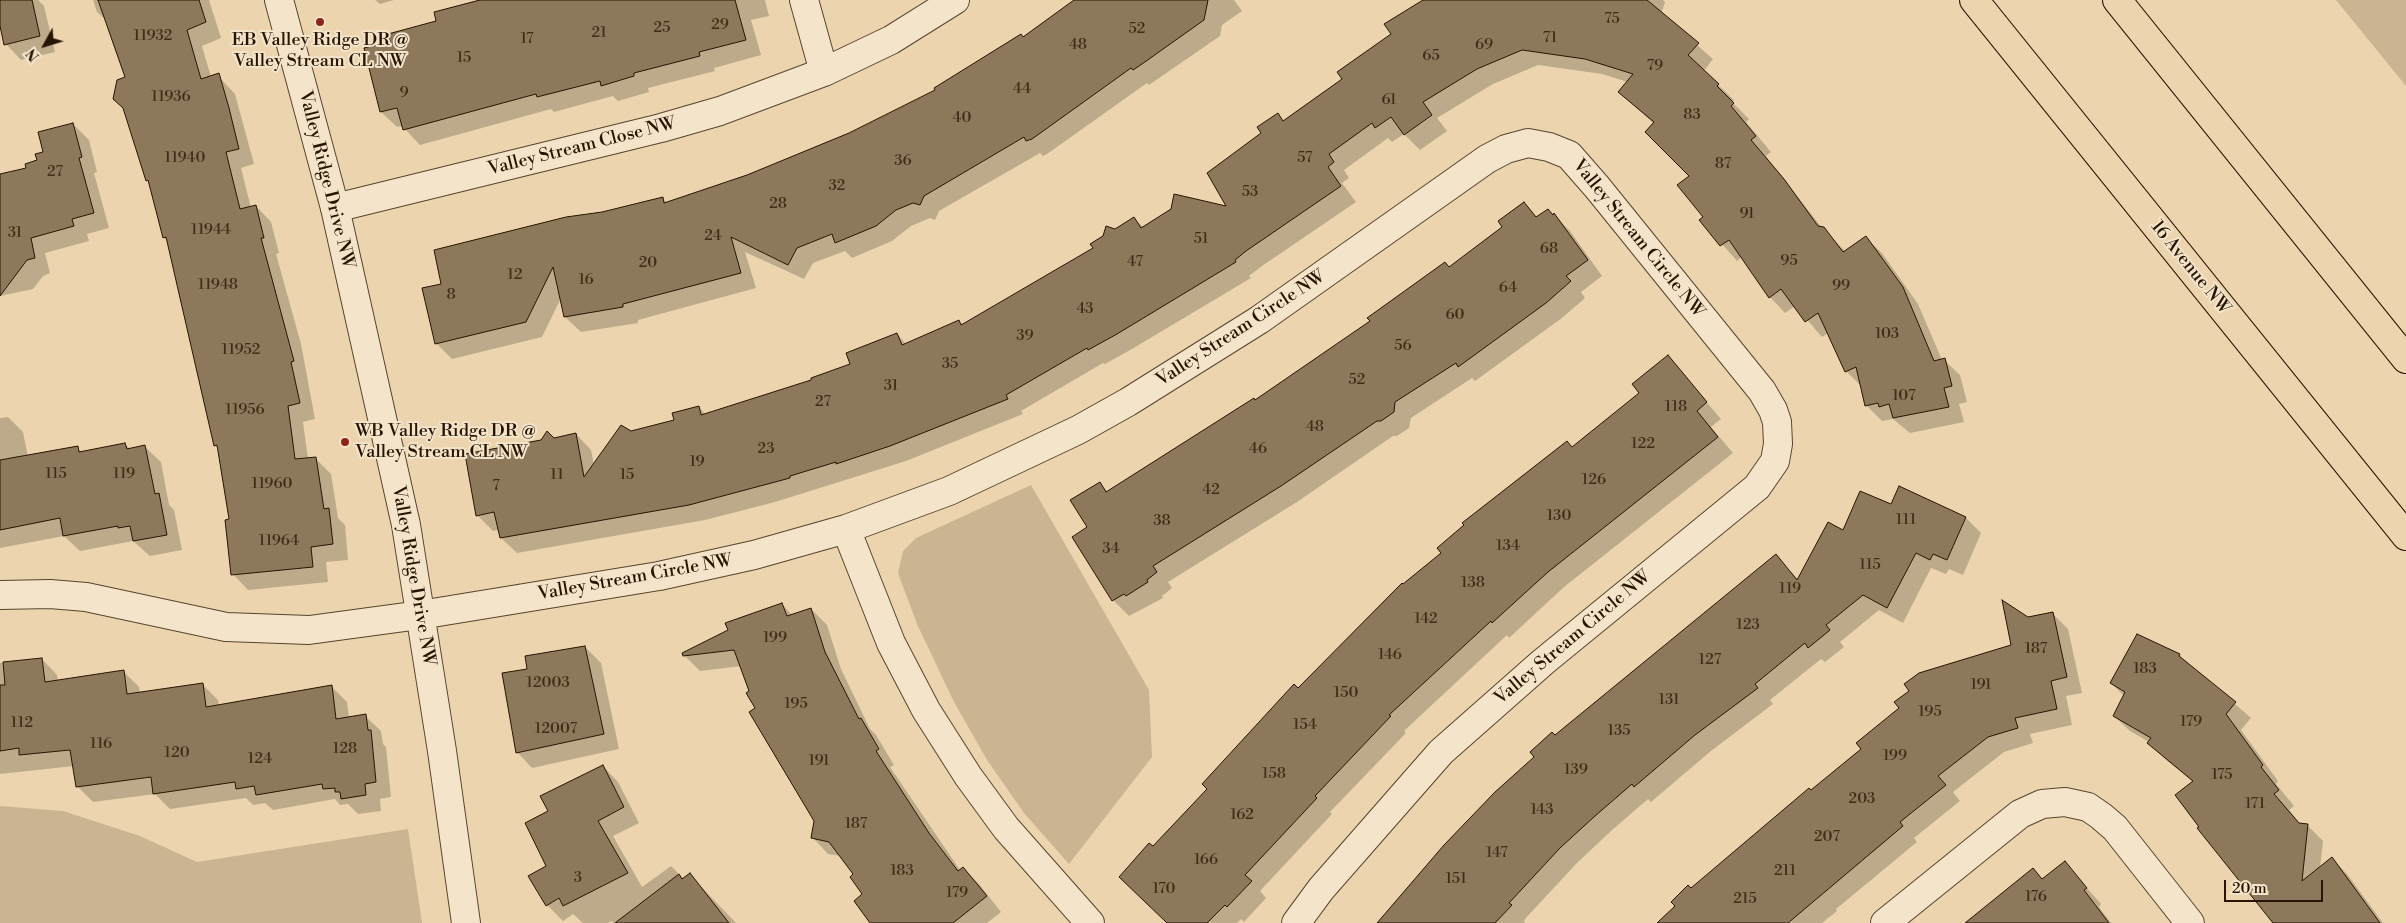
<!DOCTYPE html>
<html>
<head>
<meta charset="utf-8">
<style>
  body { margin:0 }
  #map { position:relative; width:2406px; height:923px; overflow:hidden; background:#ecd5ae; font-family:"Libre Bodoni",serif }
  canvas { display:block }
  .north { position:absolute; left:20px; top:20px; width:50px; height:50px; -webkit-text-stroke:4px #f3e4ca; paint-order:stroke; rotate:231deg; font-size:14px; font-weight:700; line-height:20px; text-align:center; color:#271401 }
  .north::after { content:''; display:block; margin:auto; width:18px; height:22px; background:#271401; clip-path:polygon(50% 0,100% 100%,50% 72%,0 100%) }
  .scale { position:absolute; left:2224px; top:880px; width:99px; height:22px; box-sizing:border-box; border:2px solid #271401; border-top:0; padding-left:6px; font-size:15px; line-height:18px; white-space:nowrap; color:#271401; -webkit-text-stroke:4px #f3e4ca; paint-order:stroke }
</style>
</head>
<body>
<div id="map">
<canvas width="2406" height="923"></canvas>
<div class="north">N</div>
<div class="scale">20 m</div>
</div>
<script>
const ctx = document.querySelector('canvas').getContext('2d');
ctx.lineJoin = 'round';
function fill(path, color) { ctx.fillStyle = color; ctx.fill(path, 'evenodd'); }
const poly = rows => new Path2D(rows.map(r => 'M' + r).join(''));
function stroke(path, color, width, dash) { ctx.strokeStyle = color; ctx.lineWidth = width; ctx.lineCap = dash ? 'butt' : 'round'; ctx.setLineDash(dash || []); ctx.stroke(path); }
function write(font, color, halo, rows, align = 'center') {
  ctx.font = font + ' "Libre Bodoni",serif'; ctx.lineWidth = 4; ctx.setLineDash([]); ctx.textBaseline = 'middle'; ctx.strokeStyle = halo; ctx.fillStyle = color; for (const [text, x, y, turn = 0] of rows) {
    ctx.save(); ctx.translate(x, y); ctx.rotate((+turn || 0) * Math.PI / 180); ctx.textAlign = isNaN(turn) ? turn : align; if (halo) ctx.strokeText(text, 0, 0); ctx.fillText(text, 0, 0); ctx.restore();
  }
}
fill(poly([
  [2336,0,2406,0,2406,86],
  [1031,485,1149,690,1152,757,1069,864,1024,813,987,760,954,702,917,624,898,573,903,551,916,538],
  [0,806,63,811,140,836,197,862,408,829,422,923,0,923]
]), '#cbb491');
fill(poly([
  [0,0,38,0,44,6,55,52,21,60,6,44,0,25],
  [93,0,209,0,221,38,202,46,211,77,220,78,235,94,254,164,241,168,251,208,256,206,271,222,279,253,276,254,301,344,315,419,303,422,308,459,315,458,331,474,338,518,345,525,348,560,326,562,328,582,248,590,233,574,230,520,219,449,215,446,169,242,164,238,150,184,147,180,127,78,108,22,97,12],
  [375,0,394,0,380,4],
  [478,0,765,0,769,16,751,20,761,55,714,68,715,71,648,88,649,92,618,101,613,96,554,112,551,109,420,145,402,126,397,127,381,112,392,41,438,22,435,12],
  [1079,0,1234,0,1242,11,1222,25,1220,36,1149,85,1147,83,1047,154,1043,156,1040,153,939,211,935,220,930,218,911,226,892,241,852,258,845,251,813,263,804,279,745,252,756,288,638,320,638,323,581,332,565,317,561,298,542,337,452,359,436,343,443,284,602,213,662,198,667,203,747,176,849,134,937,91,1024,38],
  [1425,0,1663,0,1665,2,1661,14,1713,59,1704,71,1734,100,1732,102,1749,119,1746,122,1771,152,1766,156,1822,228,1846,252,1866,238,1882,253,1918,304,1942,360,1944,360,1960,375,1967,402,1959,404,1964,422,1910,433,1893,419,1882,421,1866,405,1861,386,1846,371,1828,333,1822,337,1795,306,1785,313,1770,297,1741,257,1737,261,1701,220,1705,217,1691,176,1654,124,1619,92,1628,82,1602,74,1538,65,1493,84,1437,118,1447,131,1420,150,1404,134,1392,142,1388,138,1344,170,1349,178,1342,183,1356,202,1262,266,1249,276,1251,278,1132,349,1105,364,1103,363,1021,411,1023,414,906,461,775,502,705,520,517,553,501,538,499,530,493,531,477,515,554,439,576,434,591,450,594,465,630,432,676,421,699,407,706,415,813,381,852,365,897,334,907,345,959,321,963,325,1095,249,1115,230,1134,218,1144,228,1229,207,1263,133,1278,115,1284,121,1344,80],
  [73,124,89,140,97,172,94,173,109,228,87,234,89,241,45,253,50,273,43,276,33,289,0,296,0,176,27,169,38,161],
  [1524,204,1538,218,1554,215,1570,231,1602,276,1581,292,1585,298,1562,318,1475,381,1472,378,1411,418,1409,428,1397,436,1393,436,1297,502,1168,582,1172,588,1162,596,1163,598,1129,616,1113,600,1088,528,1100,483,1108,492,1256,401,1450,268,1504,227],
  [1668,357,1721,419,1711,427,1733,453,1564,587,1509,638,1507,635,1404,731,1406,733,1330,812,1332,814,1260,891,1266,898,1244,922,1241,919,1237,923,1168,923,1153,848,1298,690,1403,586,1641,393],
  [8,417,23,432,28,457,77,448,82,452,125,444,130,449,145,447,161,462,169,505,174,510,182,550,150,556,133,541,80,551,64,536,0,548,0,418],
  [1891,506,1966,518,1981,533,1963,575,1949,569,1946,574,1931,568,1903,623,1879,610,1840,642,1844,647,1825,662,1821,659,1770,700,1773,704,1711,751,1651,802,1648,799,1611,831,1576,864,1524,920,1525,923,1378,923,1555,736,1776,556,1799,580,1843,531],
  [782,604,792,615,811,609,827,625,841,669,870,729,876,735,894,765,890,767,960,870,963,868,979,884,1001,912,987,923,872,923,864,894,855,875,841,856,828,854,813,838,816,820,757,709,742,666,700,671,684,655],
  [2052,613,2068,629,2082,693,2066,696,2072,725,2030,734,2033,743,2004,752,1953,792,1960,801,1914,838,1917,842,1836,909,1837,911,1822,923,1659,923,1691,889,1811,792,2013,646,2028,618],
  [585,647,601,663,619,749,532,768,517,752,528,670],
  [2179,655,2251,718,2241,730,2278,781,2276,784,2294,806,2289,810,2301,825,2307,825,2323,841,2320,868,2332,859,2347,874,2383,923,2274,923,2193,782,2164,758,2149,742,2130,731,2114,716,2124,696,2111,683],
  [42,659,57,675,58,681,123,671,139,687,140,693,202,684,218,700,219,706,331,686,347,702,349,718,365,716,381,731,383,744,386,747,391,797,380,799,381,811,358,814,348,804,340,805,335,799,273,810,265,803,253,805,246,798,170,809,155,794,93,802,77,786,74,766,0,774,0,663],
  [603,766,618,782,639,823,613,836,642,887,671,866,684,879,690,875,736,923,613,923,612,921,608,923,583,923,573,914,563,921,547,905,530,876,548,866,550,812],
  [2065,863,2101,904,2099,907,2111,923,1985,923,2033,870,2043,880]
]), '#0003');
const building = poly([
  [0,0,32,0,40,36,4,45,0,26,0,0],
  [98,0,199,0,206,22,187,30,201,79,219,73,229,108,239,149,226,152,240,209,256,205,264,238,261,238,294,361,291,362,300,403,288,406,295,459,316,457,324,509,329,508,333,544,311,547,313,567,231,575,225,520,229,519,217,445,214,446,166,237,163,238,148,180,146,181,123,108,113,99,117,80,125,77,98,0],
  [480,0,735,0,746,40,699,52,700,56,634,73,634,76,601,86,600,81,537,97,536,94,403,130,397,108,380,112,364,48,390,41,388,34,436,21,434,12,480,0],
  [1074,0,1208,0,1204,20,1142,64,1133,70,1131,68,1032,139,1026,141,1024,137,924,196,920,205,913,203,896,210,876,226,835,243,832,234,797,248,788,265,731,237,741,273,623,304,623,307,564,317,553,267,526,322,435,344,422,288,441,284,434,250,566,217,602,212,663,197,664,203,747,175,849,133,935,90,934,88,1021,34,1023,37,1074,0],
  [1423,0,1647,0,1699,43,1688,55,1719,84,1717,86,1734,103,1731,106,1756,136,1751,140,1784,179,1818,226,1824,227,1843,252,1866,236,1903,287,1934,361,1945,358,1952,386,1944,388,1949,407,1893,418,1889,404,1879,407,1878,403,1865,406,1856,367,1845,372,1818,313,1805,322,1781,289,1769,298,1729,240,1720,246,1699,220,1703,217,1677,185,1689,176,1645,132,1654,122,1618,92,1633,74,1585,59,1522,50,1477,69,1423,102,1432,115,1404,135,1391,117,1375,128,1372,123,1329,154,1334,162,1328,167,1341,186,1246,251,1235,260,1236,262,1117,334,1088,350,1087,348,1006,395,1008,399,890,446,836,464,836,462,790,476,790,478,689,505,500,538,494,512,476,516,465,454,541,440,547,431,554,438,576,433,584,477,621,425,631,431,674,420,672,413,699,406,701,415,811,380,811,378,850,364,846,353,897,333,902,345,959,320,961,325,1093,248,1090,244,1103,236,1106,226,1115,229,1134,217,1141,228,1171,209,1174,194,1226,206,1207,173,1261,133,1257,127,1278,113,1283,121,1342,79,1337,72,1391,34,1384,24,1423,0],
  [73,123,82,157,79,158,94,213,72,219,74,226,31,238,35,258,27,260,0,296,0,174,26,168,25,164,37,160,35,154,43,152,38,132,73,123],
  [1524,202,1536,217,1548,209,1553,215,1554,213,1588,260,1566,276,1571,281,1546,303,1458,367,1456,363,1395,402,1394,412,1381,421,1377,421,1281,486,1153,566,1157,572,1147,580,1148,582,1126,596,1124,594,1112,601,1072,537,1087,527,1070,500,1100,482,1106,492,1254,398,1255,400,1370,321,1367,318,1445,262,1449,267,1502,227,1498,221,1524,202],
  [1668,355,1707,402,1697,411,1718,437,1548,572,1492,623,1491,621,1389,715,1391,716,1315,796,1317,798,1245,875,1252,881,1227,907,1225,905,1207,923,1167,923,1119,877,1149,843,1153,846,1207,789,1202,784,1294,684,1298,688,1402,583,1403,584,1441,553,1437,548,1464,525,1462,523,1567,441,1572,447,1639,393,1632,384,1668,355],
  [125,443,127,449,145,445,155,494,159,493,167,535,133,541,130,526,118,528,118,526,63,536,60,518,0,530,0,460,78,446,79,452,125,443],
  [1899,486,1966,517,1947,560,1933,554,1930,560,1916,553,1887,608,1863,595,1826,625,1830,630,1808,648,1805,643,1755,684,1758,688,1695,735,1634,787,1632,784,1595,816,1560,848,1509,903,1512,905,1495,923,1377,923,1444,845,1495,792,1534,757,1530,752,1552,732,1555,735,1776,554,1797,580,1828,522,1843,530,1860,491,1891,504,1899,486],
  [2002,600,2028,617,2053,612,2067,677,2051,681,2057,709,2015,718,2018,728,1988,737,1938,776,1946,785,1900,822,1903,826,1788,923,1657,923,1675,906,1671,902,1688,885,1691,888,1809,788,1811,790,1861,749,1856,743,1899,708,1894,702,1909,691,1904,684,1919,673,2011,645,2002,600],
  [782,603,787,616,811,608,825,652,859,719,861,718,879,749,876,751,929,833,958,871,963,867,987,896,953,923,870,923,854,901,862,894,850,877,853,874,829,842,811,838,814,821,749,712,755,708,746,693,749,691,734,650,683,656,682,653,728,630,725,623,782,603],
  [2137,634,2180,654,2179,656,2236,702,2226,714,2263,765,2261,767,2279,790,2274,794,2299,823,2308,824,2302,881,2332,857,2380,923,2273,923,2197,828,2199,827,2175,795,2193,781,2147,743,2151,738,2113,716,2125,692,2110,683,2137,634],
  [585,646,604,734,516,753,502,673,527,669,525,656,585,646],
  [42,658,45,682,124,670,127,694,203,683,206,707,332,685,336,719,366,714,368,730,371,730,376,782,365,784,366,795,341,799,340,792,335,792,335,788,323,789,322,784,256,795,254,786,236,789,235,782,153,794,151,777,76,787,70,750,19,755,19,748,0,751,0,685,5,685,3,662,42,658],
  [603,765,624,807,598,821,628,873,563,906,559,898,546,906,528,876,546,866,525,823,548,811,540,796,603,765],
  [2065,861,2087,888,2084,890,2109,923,1965,923,2033,868,2042,879,2065,861],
  [690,873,729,923,615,923,679,874,682,879,690,873]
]);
fill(building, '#8d785b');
stroke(building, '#271401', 1);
const minor = poly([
  [804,0,824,72],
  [335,208,661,128,720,111,824,72,891,40,955,0],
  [846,529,891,643,926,710,968,776,1006,828,1090,923],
  [0,595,50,594,86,597,226,627,309,630,420,615,659,576,754,555,846,529,949,491,1078,430,1128,402,1259,320,1487,159,1506,149,1528,143,1549,147,1569,155,1597,187,1762,391,1773,410,1777,422,1778,444,1775,461,1757,487,1543,662,1441,752,1321,889,1296,923],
  [1885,923,2020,814,2042,804,2065,802,2088,807,2101,816,2115,828,2190,923]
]);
const tertiary = poly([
  [279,0,335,208,406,525,442,751,466,923]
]);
const motorway = poly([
  [1974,0,2406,536],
  [2117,0,2406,359]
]);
stroke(minor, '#58442c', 30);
stroke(tertiary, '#58442c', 30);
stroke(motorway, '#271401', 30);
stroke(minor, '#f3e4ca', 28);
stroke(tertiary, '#f3e4ca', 28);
stroke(motorway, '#ecd5ae', 28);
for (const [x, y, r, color] of [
  [320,22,5,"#8f2418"],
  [345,442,5,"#8f2418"]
]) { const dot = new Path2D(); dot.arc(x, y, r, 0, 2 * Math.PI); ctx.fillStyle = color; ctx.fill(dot); stroke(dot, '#f3e4ca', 2); }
write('15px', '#402d18', null, [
  ["75",1612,19],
  ["29",720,25],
  ["25",662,28],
  ["52",1137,29],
  ["21",599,33],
  ["11932",153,36],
  ["71",1550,38],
  ["17",527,39],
  ["48",1078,45],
  ["69",1484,45],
  ["65",1431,56],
  ["15",464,58],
  ["79",1655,66],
  ["44",1022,89],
  ["9",404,93],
  ["11936",171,97],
  ["61",1389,100],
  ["83",1692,115],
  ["40",962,118],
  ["11940",185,158],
  ["57",1305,158],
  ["36",903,161],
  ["87",1723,164],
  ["27",55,172],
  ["32",837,186],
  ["53",1250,192],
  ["28",778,204],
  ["91",1747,214],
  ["11944",211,230],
  ["31",15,233],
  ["24",713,236],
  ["51",1201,239],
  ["68",1549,249],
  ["95",1789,261],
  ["47",1135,262],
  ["20",648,263],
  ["12",515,275],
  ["16",586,280],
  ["11948",218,285],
  ["99",1841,286],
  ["64",1508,288],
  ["8",451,295],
  ["43",1085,309],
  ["60",1455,315],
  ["103",1887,334],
  ["39",1025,336],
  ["56",1403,346],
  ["11952",241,350],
  ["35",950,364],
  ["52",1357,380],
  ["31",891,386],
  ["107",1904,396],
  ["27",823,402],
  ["118",1676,407],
  ["11956",245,410],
  ["48",1315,427],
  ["122",1643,444],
  ["23",766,449],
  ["46",1258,449],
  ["19",697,462],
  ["115",56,474],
  ["119",124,474],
  ["11",557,475],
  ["15",627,475],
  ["126",1594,480],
  ["11960",272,484],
  ["7",496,486],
  ["42",1211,490],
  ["130",1559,516],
  ["111",1906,520],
  ["38",1162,521],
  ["11964",279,541],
  ["134",1508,546],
  ["34",1111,549],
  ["115",1870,565],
  ["138",1473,583],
  ["119",1790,589],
  ["142",1426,619],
  ["123",1748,625],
  ["199",775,638],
  ["187",2036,649],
  ["146",1390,655],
  ["127",1710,660],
  ["183",2145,669],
  ["12003",548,683],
  ["191",1981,685],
  ["150",1346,693],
  ["131",1669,700],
  ["195",796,704],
  ["195",1930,712],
  ["179",2191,722],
  ["112",22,723],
  ["154",1305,725],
  ["12007",556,729],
  ["135",1619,731],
  ["116",101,744],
  ["128",345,749],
  ["120",177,753],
  ["199",1895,756],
  ["124",260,759],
  ["191",819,761],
  ["139",1576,770],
  ["158",1274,774],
  ["175",2222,775],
  ["203",1862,799],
  ["171",2255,804],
  ["143",1542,810],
  ["162",1242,815],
  ["187",856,824],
  ["207",1827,837],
  ["147",1497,853],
  ["166",1206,860],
  ["183",902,871],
  ["211",1785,871],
  ["3",578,878],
  ["151",1456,879],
  ["170",1164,889],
  ["179",957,893],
  ["176",2036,897],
  ["215",1745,899]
]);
write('18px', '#271401', '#f3e4ca', [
  ["EB Valley Ridge DR @",320,41],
  ["Valley Stream CL NW",320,62],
  ["WB Valley Ridge DR @",355,432,"left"],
  ["Valley Stream CL NW",355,453,"left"]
]);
write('18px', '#271401', '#f3e4ca', [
  ["Valley Stream Close NW",582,147,-14],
  ["Valley Ridge Drive NW",326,180,76],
  ["Valley Stream Circle NW",1638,239,51],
  ["16 Avenue NW",2190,268,51],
  ["Valley Stream Circle NW",1241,329,-33],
  ["Valley Ridge Drive NW",413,576,80],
  ["Valley Stream Circle NW",635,578,-10],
  ["Valley Stream Circle NW",1573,638,-40]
]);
</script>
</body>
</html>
